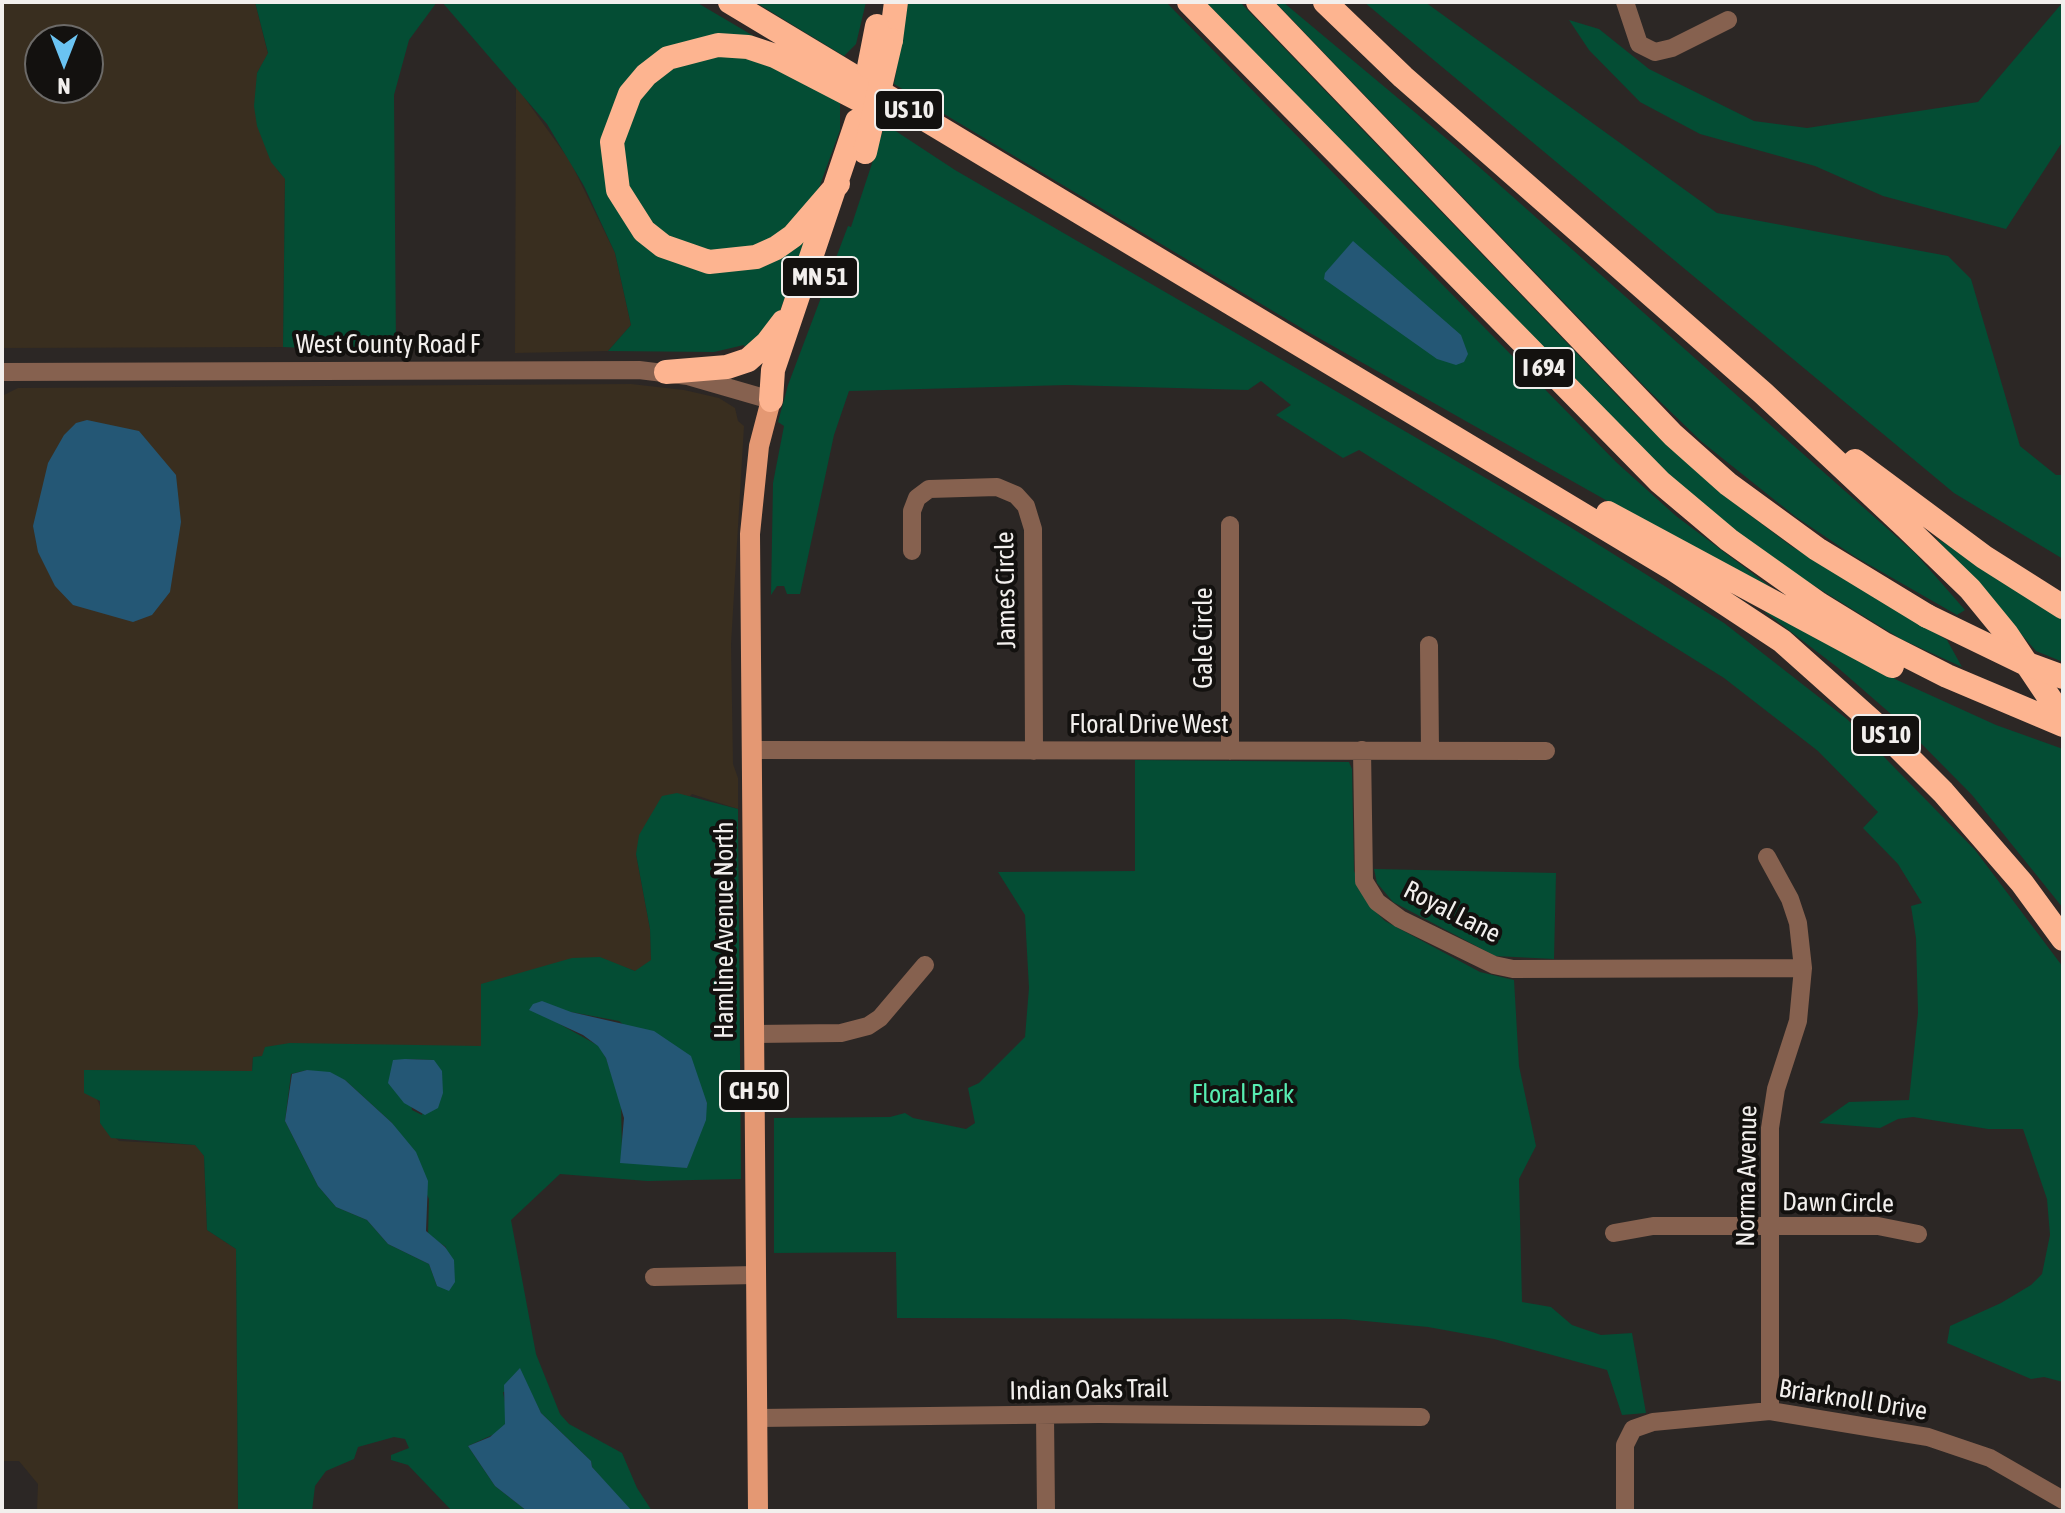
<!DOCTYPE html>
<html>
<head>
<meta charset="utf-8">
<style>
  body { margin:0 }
  #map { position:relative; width:2065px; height:1513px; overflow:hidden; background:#2c2725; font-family:"Asap Condensed",sans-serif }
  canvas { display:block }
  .frame { position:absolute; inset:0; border:4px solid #f2efed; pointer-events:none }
  .north { position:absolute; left:24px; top:24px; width:80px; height:80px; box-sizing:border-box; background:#13110f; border:2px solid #6c6a68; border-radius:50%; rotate:180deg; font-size:22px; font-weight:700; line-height:32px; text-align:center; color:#f2efed }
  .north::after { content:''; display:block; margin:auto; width:28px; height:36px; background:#6ac3f2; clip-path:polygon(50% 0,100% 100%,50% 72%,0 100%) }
</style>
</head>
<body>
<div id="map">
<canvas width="2065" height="1513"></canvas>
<div class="frame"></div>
<div class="north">N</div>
</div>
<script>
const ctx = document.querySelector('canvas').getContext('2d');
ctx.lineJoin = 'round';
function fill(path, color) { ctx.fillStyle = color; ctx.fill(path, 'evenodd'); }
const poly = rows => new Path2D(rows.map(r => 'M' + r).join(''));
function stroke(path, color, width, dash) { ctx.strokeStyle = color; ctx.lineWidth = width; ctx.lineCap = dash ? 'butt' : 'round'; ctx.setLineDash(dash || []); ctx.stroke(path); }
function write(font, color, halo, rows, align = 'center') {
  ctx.font = font + ' "Asap Condensed",sans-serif'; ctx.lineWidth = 8; ctx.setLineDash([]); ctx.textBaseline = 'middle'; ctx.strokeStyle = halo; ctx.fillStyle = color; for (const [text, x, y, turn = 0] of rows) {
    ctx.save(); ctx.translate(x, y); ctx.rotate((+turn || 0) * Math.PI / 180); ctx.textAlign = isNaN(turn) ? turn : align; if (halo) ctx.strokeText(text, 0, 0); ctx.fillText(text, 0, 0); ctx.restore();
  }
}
fill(poly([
  [2,2,255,2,268,54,257,73,278,171,285,178,283,347,2,348],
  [40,40,88,40,88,88,40,88],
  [516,86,570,161,615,253,631,325,608,351,515,353],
  [631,384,684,390,719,398,735,408,738,421,744,426,731,644,733,764,738,778,738,809,692,794,636,854,650,929,651,960,644,968,635,971,621,966,482,1046,253,1057,252,1071,96,1096,101,1109,100,1123,119,1141,195,1145,200,1149,204,1156,207,1230,236,1249,238,1511,37,1511,38,1484,19,1461,2,1461,2,396,18,388]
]), '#392e1f');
fill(poly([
  [255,2,437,2,409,40,394,95,396,352,283,347,285,179,271,162,257,126,254,106,257,73,268,53],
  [442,2,696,2,757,38,654,61,609,178,693,265,811,229,773,329,746,351,744,345,714,352,608,351,631,325,615,253,584,186,547,124],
  [755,2,866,2,856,44,844,56],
  [908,2,1166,2,1616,462,1676,516,1776,591,1774,595,1308,332,894,84],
  [1206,2,1240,2,1636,415,1718,491,1791,546,1947,640,1962,667,1901,639,1803,579,1732,529,1672,480,1517,327],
  [1275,2,1283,2,1460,150,1916,554,1965,610,1957,615,1854,556,1796,517,1702,442,1646,388],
  [1364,2,1425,2,1717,213,1948,256,1971,279,2020,446,2056,475,2063,475,2063,559,1954,493],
  [2063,2,2063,141,2006,229,1883,196,1815,166,1700,134,1640,102,1589,50,1569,20,1599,29,1649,69,1754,121,1807,128,1978,102],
  [744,54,840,97,840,130,815,199,775,241,720,255,666,239,631,202,620,150,643,89,682,61],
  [885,124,955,170,1570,527,1724,623,1847,719,1975,850,2063,967,2063,1382,2044,1377,2031,1379,1947,1343,1950,1326,2001,1303,2031,1285,2042,1274,2050,1235,2047,1199,2023,1129,1988,1129,1913,1117,1898,1119,1880,1128,1819,1123,1849,1102,1909,1100,1918,1013,1916,938,1911,906,1922,903,1898,864,1863,828,1878,812,1818,751,1724,678,1359,450,1343,458,1276,415,1291,405,1261,381,1248,390,1067,385,849,391,834,435,800,594,787,594,784,586,777,586,771,595,773,483,784,426,778,422,788,385,848,226,851,227],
  [1935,537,2063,617,2063,662,2036,651],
  [1768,605,1897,680,1996,725,2063,749,2063,908,1972,795,1899,721,1837,667,1765,612],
  [1135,760,1349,762,1352,769,1354,871,1368,904,1385,921,1480,972,1514,980,1519,1066,1536,1146,1519,1179,1522,1302,1551,1307,1572,1325,1601,1335,1632,1333,1646,1413,1622,1415,1607,1370,1494,1339,1428,1327,1344,1319,897,1318,896,1252,774,1253,774,1118,890,1117,905,1113,913,1118,966,1129,975,1123,968,1088,979,1083,1025,1037,1029,988,1025,915,998,872,1135,871],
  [677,793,738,809,741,1179,647,1181,560,1174,511,1220,536,1354,560,1414,569,1424,622,1453,637,1488,652,1511,632,1511,626,1507,592,1467,591,1461,541,1413,533,1397,503,1392,507,1413,505,1424,499,1432,468,1446,495,1486,527,1511,452,1511,408,1465,391,1460,391,1455,409,1448,405,1439,394,1437,358,1447,354,1459,326,1471,315,1486,312,1511,238,1511,236,1249,207,1230,204,1156,195,1145,111,1138,100,1123,100,1101,84,1093,84,1070,252,1071,253,1057,262,1056,265,1047,290,1043,481,1046,481,984,572,958,600,957,635,971,651,960,650,929,636,854,639,835,662,796],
  [571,1012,619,1021,703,1094,707,1103,687,1168,622,1153,621,1102,606,1058,599,1046,547,1017],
  [405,1059,434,1060,422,1115,412,1110],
  [307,1070,345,1080,392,1123,429,1199,428,1235,446,1247,437,1286,429,1264,388,1244,367,1220,336,1207,318,1186,285,1121,291,1074],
  [1374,869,1556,873,1554,959,1495,956,1393,902,1377,883]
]), '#044d34');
fill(poly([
  [1353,241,1461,335,1468,354,1464,362,1456,365,1437,359,1324,279,1325,273],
  [87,420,139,431,176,475,181,522,170,592,152,615,133,622,73,605,55,586,38,552,33,526,48,463,64,435,76,423],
  [542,1001,571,1012,654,1031,691,1056,707,1103,706,1120,687,1168,620,1163,624,1118,606,1058,598,1046,583,1035,529,1010,533,1004],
  [405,1059,434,1060,442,1071,443,1093,438,1108,425,1115,404,1103,388,1083,393,1060],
  [307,1070,330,1072,345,1080,392,1123,416,1152,428,1181,426,1231,445,1247,454,1260,455,1282,449,1291,437,1286,429,1264,388,1244,367,1220,336,1207,318,1186,285,1121,292,1074],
  [520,1368,541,1413,591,1461,592,1467,632,1511,527,1511,495,1486,468,1446,490,1437,505,1424,504,1385]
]), '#245775');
stroke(poly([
  [1625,2,1639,44,1655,52,1672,48,1728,20],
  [2,372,639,370,688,376,771,400],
  [1230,525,1230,751],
  [912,551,912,511,917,498,929,489,997,487,1016,495,1026,506,1033,529,1034,751],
  [1429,645,1430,751],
  [752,750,1546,751],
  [1362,750,1364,881,1377,902,1400,919,1494,965,1513,969,1803,968],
  [1767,857,1790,899,1798,923,1803,968,1798,1021,1776,1089,1770,1128,1770,1411],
  [754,1034,841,1033,868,1026,880,1018,925,965],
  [1614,1233,1653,1226,1878,1226,1918,1234],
  [654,1277,756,1275],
  [1045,1415,1046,1511],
  [758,1418,1099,1414,1421,1417],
  [1625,1511,1625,1445,1633,1429,1653,1422,1770,1411,1928,1437,1990,1458,2063,1500]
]), '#86614f', 18);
stroke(poly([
  [758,1511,750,534,759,446,771,400]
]), '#e49873', 20);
stroke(poly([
  [730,2,1673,569,1782,641,1875,724,1943,792,2022,883,2063,939],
  [1189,2,1660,482,1729,540,1819,604,1884,644,1947,676,2063,725],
  [1258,2,1673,435,1728,484,1817,549,1927,616],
  [1325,2,1403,77,1763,393,1906,527,1970,589,2006,633,2063,718],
  [891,40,896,2],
  [838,184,793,236,776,248,756,257,709,262,663,246,644,231,618,190,612,142,630,94,646,75,668,58,718,45,748,47,775,56,887,114],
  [666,372,727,367,748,360,767,343,783,322],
  [771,400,773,370,857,121],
  [1855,461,1984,557,2063,607],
  [1608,513,1892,666]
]), '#fdb490', 24);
stroke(poly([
  [869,67,877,26],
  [865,152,891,40],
  [1927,616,2022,662,2063,677]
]), '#fdb490', 24);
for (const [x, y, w] of [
  [909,110,68],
  [820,277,76],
  [1544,368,60],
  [1886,735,68],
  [754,1091,68]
]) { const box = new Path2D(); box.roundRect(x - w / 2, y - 20, w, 40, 6); ctx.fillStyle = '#13110f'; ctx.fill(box); stroke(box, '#f2efed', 2); }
write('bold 24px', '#f2efed', null, [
  ["US 10",909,110],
  ["MN 51",820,277],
  ["I 694",1544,368],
  ["US 10",1886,735],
  ["CH 50",754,1091]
]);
write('26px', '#f2efed', '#13110f', [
  ["West County Road F",388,345],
  ["James Circle",1006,590,-91],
  ["Gale Circle",1204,638,-90],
  ["Floral Drive West",1149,725],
  ["Royal Lane",1452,912,27],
  ["Hamline Avenue North",725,930,-90],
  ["Norma Avenue",1747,1176,-89],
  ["Dawn Circle",1838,1203,1],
  ["Indian Oaks Trail",1089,1390,-1],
  ["Briarknoll Drive",1853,1400,9]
]);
write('26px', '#57ecb1', '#13110f', [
  ["Floral Park",1243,1095]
]);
</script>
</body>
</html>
